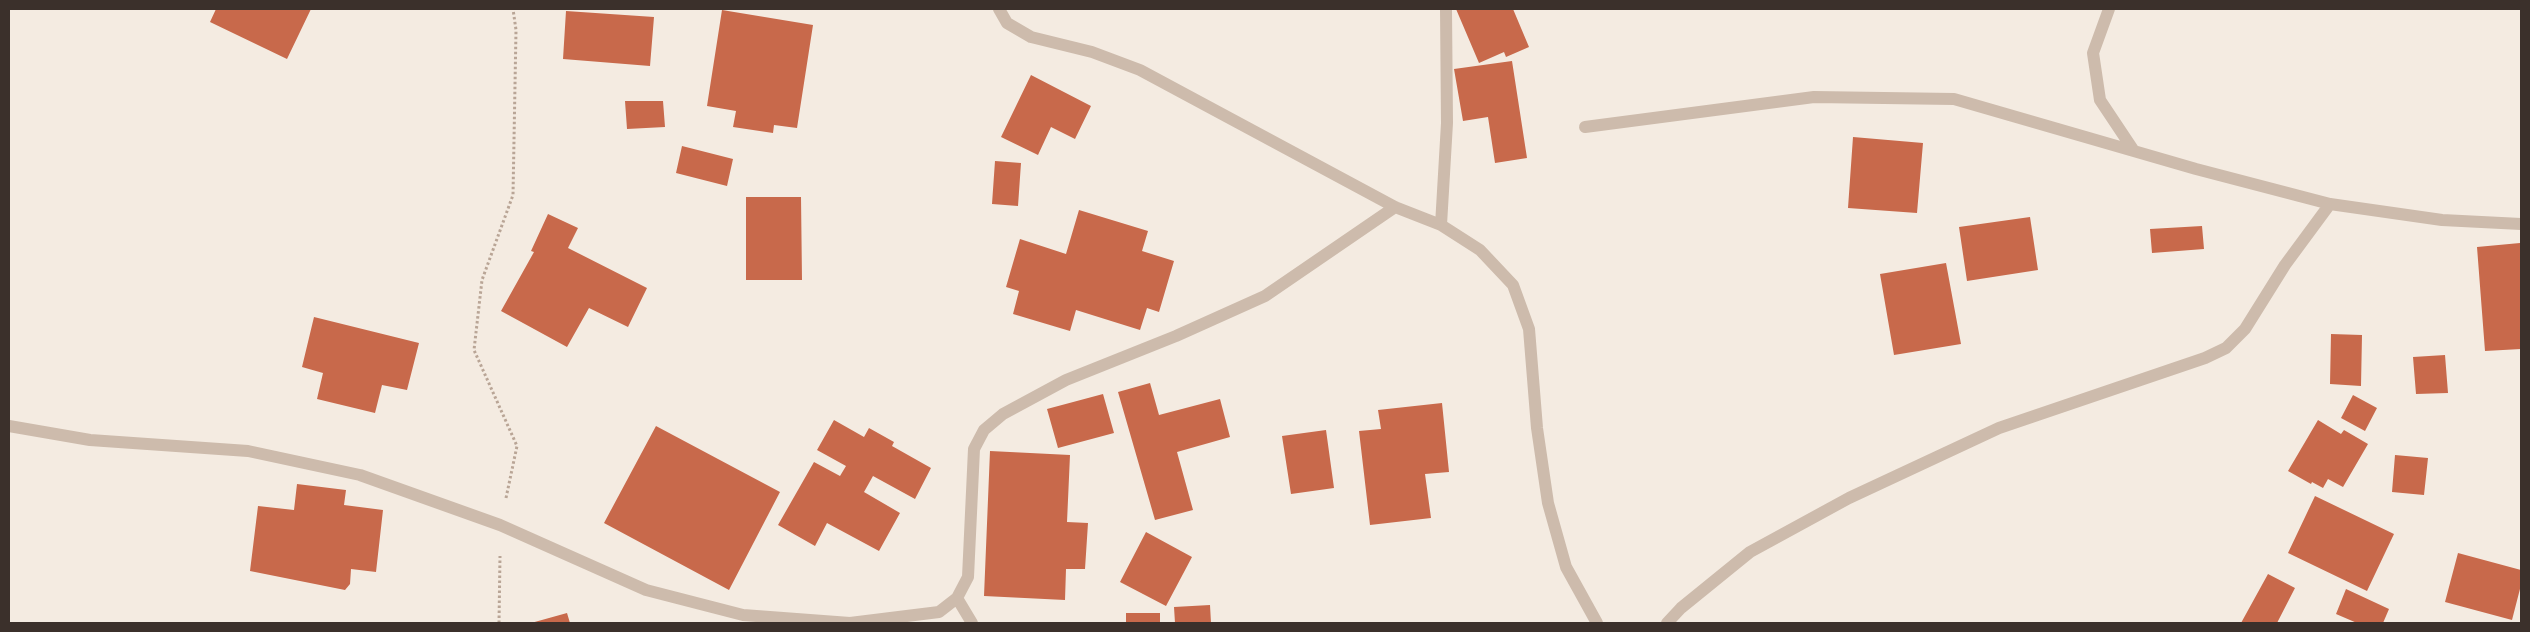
<!DOCTYPE html>
<html>
<head>
<meta charset="utf-8">
<style>
  body { margin:0 }
  #map { position:relative; width:2530px; height:632px; overflow:hidden; background:#f4ebe1; font-family:Commissioner,sans-serif }
  canvas { display:block }
  .frame { position:absolute; inset:0; border:10px solid #3b302b; pointer-events:none }
</style>
</head>
<body>
<div id="map">
<canvas width="2530" height="632"></canvas>
<div class="frame"></div>
</div>
<script>
const ctx = document.querySelector('canvas').getContext('2d');
ctx.lineJoin = 'round';
function fill(path, color) { ctx.fillStyle = color; ctx.fill(path, 'evenodd'); }
const poly = rows => new Path2D(rows.map(r => 'M' + r).join(''));
function stroke(path, color, width, dash) { ctx.strokeStyle = color; ctx.lineWidth = width; ctx.lineCap = dash ? 'butt' : 'round'; ctx.setLineDash(dash || []); ctx.stroke(path); }
fill(poly([
  [216,9,311,9,287,59,210,22],
  [1456,9,1513,9,1529,47,1506,57,1504,52,1479,63],
  [722,10,813,25,797,128,774,125,773,133,733,127,736,111,707,106],
  [566,11,654,17,650,66,563,59],
  [1512,61,1527,158,1495,163,1488,117,1463,121,1454,69],
  [1031,75,1091,106,1075,139,1051,127,1038,155,1001,137],
  [625,101,663,101,665,127,627,129],
  [1853,137,1923,143,1917,213,1848,208],
  [682,146,733,159,727,186,676,173],
  [995,161,1021,163,1018,206,992,204],
  [746,197,801,197,802,280,746,280],
  [1079,210,1148,231,1142,251,1174,261,1159,312,1147,308,1140,330,1076,310,1070,331,1013,314,1019,291,1006,287,1020,239,1066,254],
  [548,214,578,228,568,248,647,288,628,327,589,308,567,347,501,311,534,252,531,251],
  [2030,217,2038,270,1967,281,1959,227],
  [2202,226,2204,249,2152,253,2150,229],
  [2520,243,2521,349,2485,351,2477,247],
  [1946,263,1961,344,1894,355,1880,274],
  [314,317,419,343,407,390,382,385,375,413,317,399,323,373,302,367],
  [2331,334,2362,335,2361,386,2330,384],
  [2445,355,2448,393,2416,394,2413,357],
  [1150,383,1159,415,1220,399,1230,437,1177,452,1193,510,1155,520,1118,392],
  [1103,394,1114,433,1058,448,1047,409],
  [2353,395,2377,408,2365,431,2341,418],
  [1442,403,1449,472,1425,474,1431,518,1370,525,1359,431,1381,429,1378,410],
  [834,420,864,437,869,428,894,442,892,446,931,468,915,499,873,476,864,492,900,513,879,551,827,523,815,546,778,525,814,462,840,476,846,466,817,450],
  [2318,420,2341,434,2344,430,2368,444,2343,487,2328,479,2323,488,2312,482,2311,484,2288,471],
  [656,426,780,492,729,590,604,523],
  [1326,430,1334,488,1291,494,1282,436],
  [990,451,1070,455,1067,522,1088,523,1085,569,1066,569,1065,600,984,596],
  [2395,455,2428,458,2424,495,2392,492],
  [297,484,346,490,344,505,383,510,376,572,351,569,350,584,345,590,250,571,258,506,294,510],
  [2315,496,2394,534,2367,591,2288,553],
  [1146,532,1192,557,1166,606,1120,582],
  [2458,553,2521,570,2521,585,2512,620,2445,602],
  [2268,574,2295,588,2277,623,2241,623],
  [2346,589,2389,609,2383,623,2357,623,2336,614],
  [1210,605,1211,623,1175,623,1174,607],
  [567,613,570,623,531,623],
  [1126,613,1160,613,1160,623,1126,623]
]), '#c8694b');
stroke(poly([
  [506,498,517,446,474,350,482,280,513,195,516,30,513,9],
  [499,623,500,556]
]), '#b9a596', 3, [2.5, 2.5]);
stroke(poly([
  [999,9,1007,23,1031,37,1092,52,1140,70,1395,207,1441,225,1480,250,1513,285,1529,329,1537,428,1548,503,1566,567,1597,623],
  [2109,9,2093,53,2100,100,2134,151],
  [1585,127,1814,97,1954,99,2196,169,2330,204,2442,220,2521,224],
  [1441,225,1447,123,1446,9],
  [9,426,90,440,248,451,360,475,500,525,646,590,743,615,850,623,939,612,957,598,968,577,974,449,984,430,1003,414,1066,380,1176,336,1265,296,1395,207],
  [957,598,972,623],
  [1667,623,1681,608,1750,552,1849,498,1999,428,2205,358,2226,348,2245,329,2285,265,2330,204]
]), '#cdbbac', 12);
</script>
</body>
</html>
